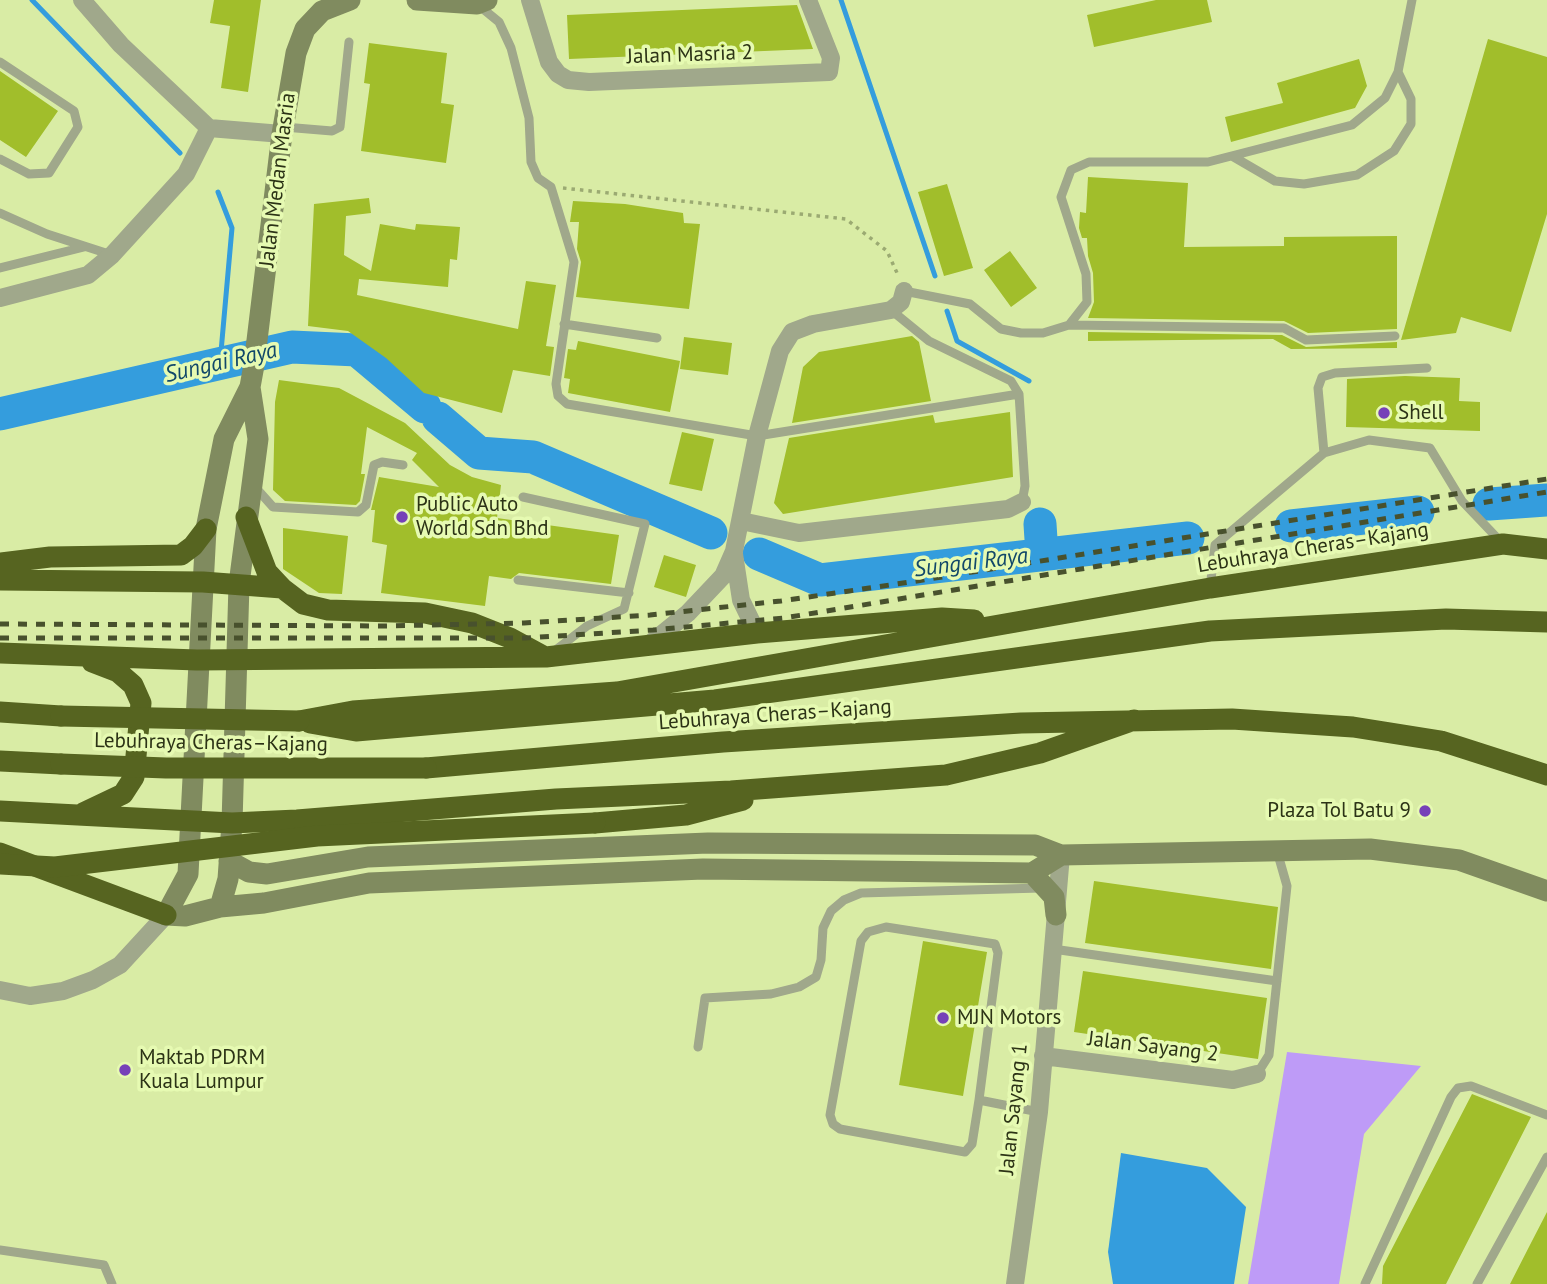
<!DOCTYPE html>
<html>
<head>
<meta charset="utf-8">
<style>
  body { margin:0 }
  canvas { display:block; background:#d9eca5 }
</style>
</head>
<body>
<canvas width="1547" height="1284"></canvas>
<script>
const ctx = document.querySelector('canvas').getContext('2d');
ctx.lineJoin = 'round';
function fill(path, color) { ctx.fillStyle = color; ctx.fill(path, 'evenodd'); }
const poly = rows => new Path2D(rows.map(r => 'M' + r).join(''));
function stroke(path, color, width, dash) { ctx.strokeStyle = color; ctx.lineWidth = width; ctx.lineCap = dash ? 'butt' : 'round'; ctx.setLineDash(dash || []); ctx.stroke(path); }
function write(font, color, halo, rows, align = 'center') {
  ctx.font = font + ' "PT Sans",sans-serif'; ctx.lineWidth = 7; ctx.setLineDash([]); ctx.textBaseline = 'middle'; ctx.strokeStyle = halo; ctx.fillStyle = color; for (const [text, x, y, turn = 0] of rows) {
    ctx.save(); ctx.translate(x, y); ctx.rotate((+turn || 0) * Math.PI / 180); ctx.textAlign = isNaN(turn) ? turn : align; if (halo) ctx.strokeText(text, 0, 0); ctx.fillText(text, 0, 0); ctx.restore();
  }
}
fill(poly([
  [1287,1052,1421,1066,1364,1134,1339,1284,1248,1284]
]), '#be9bf7');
fill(poly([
  [1121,1153,1207,1168,1246,1207,1234,1284,1113,1284,1108,1252]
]), '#349ddd');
stroke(poly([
  [32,0,180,153],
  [841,0,935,276],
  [218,192,232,228,220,363],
  [947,311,957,341,1029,381]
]), '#349ddd', 5);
stroke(poly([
  [0,414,292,347,357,350,425,407],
  [438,418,479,453,533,457,711,533],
  [1489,504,1547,500],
  [1040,524,1042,555],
  [1291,526,1418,512],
  [759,554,820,580,1188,538]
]), '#349ddd', 33);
fill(poly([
  [214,0,261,0,248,92,221,88,230,26,210,23],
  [1156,0,1207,0,1212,22,1094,47,1087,15],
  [797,5,813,49,569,59,567,15],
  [1488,39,1547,57,1547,214,1511,332,1461,317,1456,333,1401,340],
  [369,43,447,53,441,103,454,105,446,163,361,151,370,84,364,83],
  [1359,59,1367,86,1355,108,1231,142,1225,117,1283,103,1277,83],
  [0,71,58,111,26,157,0,140],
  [1088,177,1188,183,1184,247,1284,246,1284,237,1397,236,1397,329,1308,333,1284,321,1088,318,1094,302,1093,273,1088,256,1087,238,1082,238,1079,228,1080,212,1086,213],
  [947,184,973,268,944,276,918,192],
  [369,198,371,213,346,216,344,255,371,271,380,224,415,230,416,224,460,227,457,260,450,259,448,287,359,279,357,295,518,329,526,281,556,285,546,346,554,347,550,376,513,370,502,413,424,393,386,358,348,331,308,326,314,204],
  [573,201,625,204,683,213,684,223,700,224,689,309,576,297,581,262,577,249,579,222,570,222],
  [1010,251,1037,288,1011,307,984,270],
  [1088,332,1282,335,1306,347,1397,342,1397,348,1291,349,1273,339,1088,341],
  [912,336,919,342,931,401,792,423,803,367,819,352],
  [684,337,732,343,728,375,680,369],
  [578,341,680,361,670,412,568,393,570,379,564,378,568,349,576,350],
  [1405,376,1460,378,1459,401,1480,402,1480,431,1346,427,1347,379],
  [279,380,339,388,405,423,450,465,472,477,501,485,497,518,619,535,611,584,519,573,511,579,489,576,485,606,381,593,387,545,372,542,375,510,371,510,379,477,439,487,412,460,417,453,367,427,361,474,365,474,360,501,356,505,285,501,273,490,275,402],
  [1010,412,1013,477,783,514,774,503,789,438,933,415,935,423],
  [682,432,714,439,702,491,669,484],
  [283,528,348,536,342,594,319,593,283,569],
  [664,555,696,565,686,597,654,587],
  [1094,881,1278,907,1271,969,1085,943],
  [923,941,987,952,963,1096,899,1085],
  [1083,971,1267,998,1258,1059,1074,1032],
  [1472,1094,1531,1117,1446,1284,1382,1284,1383,1266],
  [1547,1212,1547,1284,1510,1284,1532,1241]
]), '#a1be2b');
stroke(poly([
  [563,188,846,219,887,251,898,275]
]), '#9baa72', 3.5, [3.5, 5]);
stroke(poly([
  [477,4,499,22,511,48,529,118,531,162,538,178,551,187,574,262,556,384,558,396,567,404,757,436,1019,394],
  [0,62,74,111,78,127,49,173,29,174,0,159],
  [284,127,332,131,340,127,349,42],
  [1232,156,1275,181,1304,184,1357,175,1394,151,1411,124,1411,99,1398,72],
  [0,213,47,234,112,255],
  [0,268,84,247],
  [904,291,970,304,1001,329,1021,333,1043,333,1069,325,1087,302,1086,274,1061,197,1071,170,1089,162,1208,162,1352,125,1385,98,1398,72,1412,0],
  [891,310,929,341,1011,381,1019,394,1025,486,1022,502],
  [564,324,657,338],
  [1069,325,1284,328,1306,340,1395,336],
  [1324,453,1318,388,1322,377,1335,373,1427,368],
  [256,488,273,507,358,512,366,505,374,465,382,462,403,465],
  [523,497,645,524,624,609,587,626,553,652],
  [518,580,629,593],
  [1210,588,1215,545,1324,453,1369,440,1430,448,1462,501,1502,543],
  [1053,949,1277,981],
  [698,1047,705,998,771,994,799,987,816,977,821,960,823,928,831,911,844,900,861,893,1041,888],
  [1257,1074,1269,1055,1287,886,1277,851],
  [979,1100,998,953,995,944,886,927,868,932,861,941,830,1115,833,1124,840,1129,965,1152,972,1144,979,1100,1039,1112],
  [0,1250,104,1265,112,1284],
  [1365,1284,1451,1097,1458,1088,1471,1086,1547,1115],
  [1477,1284,1547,1157]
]), '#a0a88b', 9);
stroke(poly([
  [82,0,121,45,209,128,282,134],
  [530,0,549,62,558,74,568,80,589,82,829,72,831,58,808,0],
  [0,298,88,275,112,255,186,174,209,128],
  [741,521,799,533,1008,509,1022,502],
  [734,554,741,600,757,633],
  [646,647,688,613,723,576,734,551,757,436,780,351,792,332,813,324,891,310,901,302,904,291],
  [0,990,30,996,63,991,93,980,120,965,166,915],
  [1043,1056,1233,1080,1257,1074],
  [1015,1284,1039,1112,1061,855]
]), '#a0a88b', 18);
stroke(poly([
  [350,0,322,11,305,29,296,53,282,134,254,365,250,387,224,439,206,529,188,874,166,915,185,916,220,907,264,903,369,883,703,869,1032,873,1061,855],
  [417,0,477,4,487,0],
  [229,861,249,872,267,874,368,857,708,843,1035,845,1061,855,1370,849,1459,860,1547,891],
  [1032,873,1054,897,1056,915],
  [220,907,228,879,232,823,239,584,258,439,250,387]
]), '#808b5f', 21);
stroke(poly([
  [246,517,267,572,282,588,303,604,328,610,425,613,472,623,510,638,545,657],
  [0,563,50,557,181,555,193,546,206,529],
  [0,580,203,582,282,588],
  [0,653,197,660,546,657,757,633,942,618,974,620],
  [0,712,61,716],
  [299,721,353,711,617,692,1210,588,1503,544,1547,549],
  [310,723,356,731,715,700,1210,631,1446,619,1547,622],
  [0,761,61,764],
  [426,768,723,742,1021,723,1232,719,1353,727,1441,741,1547,775],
  [0,811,232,823,297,820,556,799,731,791,946,775,1040,753,1134,720],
  [83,813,123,794,134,777,141,703,133,685,118,672,92,662],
  [595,823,686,815,743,800],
  [0,853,166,915]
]), '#566420', 21);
stroke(poly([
  [0,624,385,626,524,623,650,615,781,601,917,581,1547,479],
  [0,638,525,638,653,630,784,618,1547,492]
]), '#48512d', 5, [9, 9]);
stroke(poly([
  [61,716,299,721],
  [61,764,166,768,426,768],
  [0,864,55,867,317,836,595,823]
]), '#566420', 21);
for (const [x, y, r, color] of [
  [1384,413,7,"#7641b8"],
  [402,517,7,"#7641b8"],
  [1425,811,7,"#7641b8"],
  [943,1018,7,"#7641b8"],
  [125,1070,7,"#7641b8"]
]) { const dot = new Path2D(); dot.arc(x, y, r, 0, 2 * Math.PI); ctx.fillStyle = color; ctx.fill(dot); stroke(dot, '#e6fab2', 2.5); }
write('21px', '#2c3316', '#e6fab2', [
  ["Jalan Masria 2",690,55,-2],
  ["Jalan Medan Masria",278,180,-83],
  ["Lebuhraya Cheras–Kajang",1313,548,-9],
  ["Lebuhraya Cheras–Kajang",775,715,-4],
  ["Lebuhraya Cheras–Kajang",211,743,1],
  ["Jalan Sayang 2",1153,1047,7],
  ["Jalan Sayang 1",1014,1109,-84]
]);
write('21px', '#2c3316', '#e6fab2', [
  ["Shell",1398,413],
  ["Public Auto",416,505],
  ["World Sdn Bhd",416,529],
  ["Plaza Tol Batu 9",1411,811,"right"],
  ["MJN Motors",957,1018],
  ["Maktab PDRM",139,1058],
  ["Kuala Lumpur",139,1082]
], 'left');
write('italic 23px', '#114869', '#e6fab2', [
  ["Sungai Raya",221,363,-13],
  ["Sungai Raya",971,563,-7]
]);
</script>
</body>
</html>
